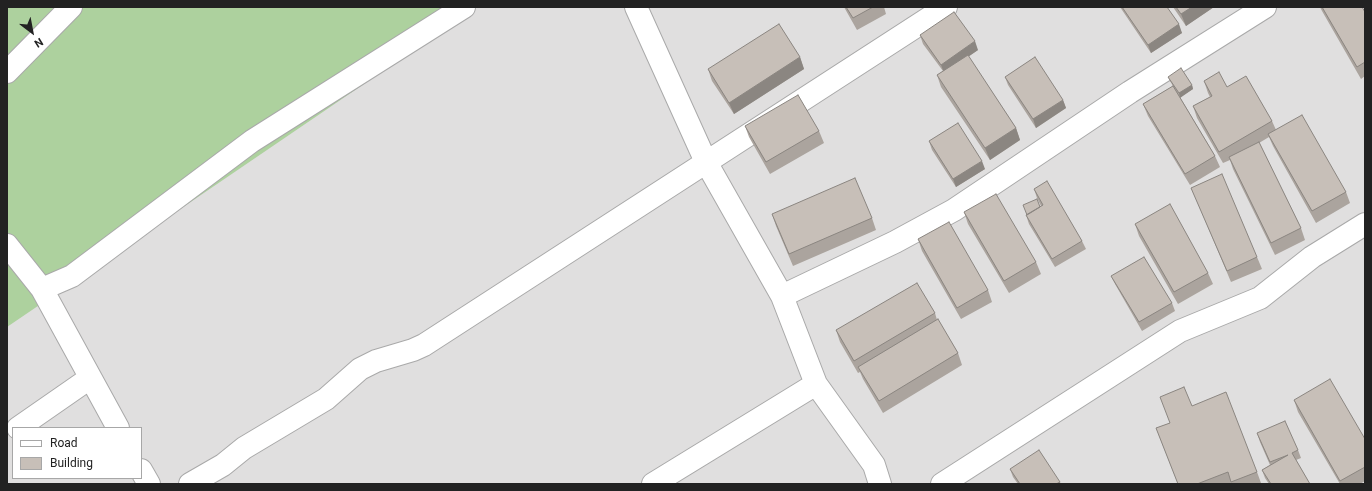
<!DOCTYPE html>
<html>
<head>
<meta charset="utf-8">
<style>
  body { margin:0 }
  #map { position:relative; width:1372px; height:491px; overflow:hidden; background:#f2efe9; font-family:Roboto,sans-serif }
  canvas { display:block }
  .frame { position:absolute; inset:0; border:8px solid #222; pointer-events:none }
  .legend { position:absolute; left:12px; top:427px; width:130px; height:52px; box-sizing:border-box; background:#fff; border:1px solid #a7a7a7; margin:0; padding:5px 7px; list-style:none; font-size:12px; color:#222 }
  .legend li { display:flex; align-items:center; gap:8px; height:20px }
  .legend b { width:20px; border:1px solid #a7a7a7 }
  .north { position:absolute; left:12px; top:12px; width:40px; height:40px; -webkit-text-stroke:3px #fff; paint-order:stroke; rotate:148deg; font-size:11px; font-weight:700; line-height:16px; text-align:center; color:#222 }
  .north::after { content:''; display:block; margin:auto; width:14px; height:18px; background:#222; clip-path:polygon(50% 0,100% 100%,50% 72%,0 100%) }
</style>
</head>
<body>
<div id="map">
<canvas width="1372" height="491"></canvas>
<div class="frame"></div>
<ul class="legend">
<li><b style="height:5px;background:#fff"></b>Road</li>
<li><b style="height:11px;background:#c7bfb8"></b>Building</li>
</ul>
<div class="north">N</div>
</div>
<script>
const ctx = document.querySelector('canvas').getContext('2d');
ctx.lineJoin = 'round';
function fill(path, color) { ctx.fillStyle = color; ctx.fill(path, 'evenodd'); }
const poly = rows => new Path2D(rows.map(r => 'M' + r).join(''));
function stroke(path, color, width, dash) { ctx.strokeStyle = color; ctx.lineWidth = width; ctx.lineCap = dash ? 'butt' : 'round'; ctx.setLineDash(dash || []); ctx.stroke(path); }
fill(poly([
  [7,7,1365,7,1365,484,7,484],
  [13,428,141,428,141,478,13,478]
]), '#e0dfdf');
fill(poly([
  [7,7,477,7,7,327]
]), '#add19e');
const minor = poly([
  [636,7,706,162,782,296,816,384,874,465,880,484],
  [7,72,71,7],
  [7,245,42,289,72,276,252,141,464,7],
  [42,289,118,428],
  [782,296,895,242,954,210,1130,92,1265,7],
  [18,428,90,378],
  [141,470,149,484],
  [190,484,223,465,244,448,326,399,360,369,376,361,413,350,424,345,946,7],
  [653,484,816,384],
  [942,484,1180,331,1260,298,1312,257,1365,224]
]);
stroke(minor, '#a9a9a9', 24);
stroke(minor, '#fff', 22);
fill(poly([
  [844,7,884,7,886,14,857,30],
  [1120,7,1167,7,1182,33,1151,53],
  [1173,7,1214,7,1186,26],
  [1320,7,1362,7,1365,12,1365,76,1361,79,1322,11],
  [920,35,978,50,968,57,1016,128,1020,140,990,160,941,87,937,75,943,71,923,44],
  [800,57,804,69,734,114,712,81,708,69],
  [1005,77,1063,100,1066,108,1036,128,1008,85],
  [1168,77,1192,85,1193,89,1180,97,1215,156,1220,167,1190,185,1148,116,1143,104,1173,86,1170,81],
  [1204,81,1227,87,1272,121,1276,130,1346,192,1350,203,1316,223,1273,146,1269,137,1259,143,1301,228,1305,240,1275,255,1233,169,1230,160,1223,163,1197,118,1193,106,1210,97,1208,93],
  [745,126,819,131,824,143,770,174,749,137],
  [929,141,985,169,956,187,932,150],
  [1191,188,1257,257,1262,269,1231,282,1196,199],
  [1034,189,1082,241,1086,249,1055,267,1029,224,1026,215,1041,206,1037,198],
  [964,212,1036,262,1041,274,1009,293,968,224],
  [772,214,872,218,876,230,793,266,776,226],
  [1135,224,1208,273,1213,284,1178,304,1139,236],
  [918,239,988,290,992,302,961,319,922,251],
  [1111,276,1172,303,1175,311,1142,331,1115,284],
  [935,313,937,320,958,353,962,365,883,413,863,379,860,372,858,373,840,342,836,330],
  [1294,400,1365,439,1365,481,1360,484,1340,484,1298,412],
  [1192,406,1257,472,1261,483,1260,484,1178,484,1156,428,1170,423],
  [1257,433,1298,450,1301,458,1296,460,1310,484,1269,484,1265,478,1262,470,1270,465,1260,442],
  [1010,469,1060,482,1061,484,1018,484,1013,477]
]), '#aba49e');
fill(poly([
  [1192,7,1214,7,1186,26,1181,14],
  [1179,24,1182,33,1151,53,1148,45],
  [975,41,978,50,944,73,941,65],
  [800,57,804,69,734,114,729,103],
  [1192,85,1193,89,1180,98,1179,93],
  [1063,100,1066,108,1036,128,1033,119],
  [1016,128,1020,140,990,160,985,148],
  [982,161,985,169,956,187,953,179]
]), '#8b8681');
const building = poly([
  [846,7,873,7,853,18,846,7],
  [1122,7,1167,7,1179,24,1148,45,1122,7],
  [1176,7,1192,7,1181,14,1176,7],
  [1322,7,1362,7,1365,12,1365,62,1357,67,1322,7],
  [954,12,975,41,941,65,920,35,954,12],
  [779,24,800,57,729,103,708,69,779,24],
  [968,55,1016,128,985,148,937,75,968,55],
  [1035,57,1063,100,1033,119,1005,77,1035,57],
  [1181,68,1192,85,1179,93,1168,77,1181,68],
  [1219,72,1227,87,1246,76,1272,121,1219,152,1193,106,1212,96,1204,81,1219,72],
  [1173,86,1215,156,1185,174,1143,104,1173,86],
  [798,95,819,131,766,162,745,126,798,95],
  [1302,115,1346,192,1312,211,1268,134,1302,115],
  [958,123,982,161,953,179,929,141,958,123],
  [1259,142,1301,228,1271,243,1229,157,1259,142],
  [1222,174,1257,257,1227,271,1191,188,1222,174],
  [855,178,872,218,789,254,772,214,855,178],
  [1047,181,1082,241,1052,259,1026,215,1043,205,1034,189,1047,181],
  [996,194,1036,262,1004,281,964,212,996,194],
  [1037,199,1040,207,1027,215,1023,205,1037,199],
  [1170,204,1208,273,1174,292,1135,224,1170,204],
  [949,222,988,290,957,308,918,239,949,222],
  [1144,257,1172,303,1139,322,1111,276,1144,257],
  [917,283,935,313,854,361,836,330,917,283],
  [938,319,958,353,879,401,858,367,938,319],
  [1330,379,1365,439,1365,467,1340,481,1294,400,1330,379],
  [1184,387,1192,406,1226,392,1257,472,1231,482,1228,472,1197,484,1178,484,1156,428,1170,423,1160,397,1184,387],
  [1285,421,1298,450,1292,453,1310,484,1271,484,1262,470,1288,455,1270,462,1257,433,1285,421],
  [1039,450,1060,482,1056,484,1020,484,1010,469,1039,450]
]);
fill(building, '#c7bfb8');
stroke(building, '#8b8681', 1);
</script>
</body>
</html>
